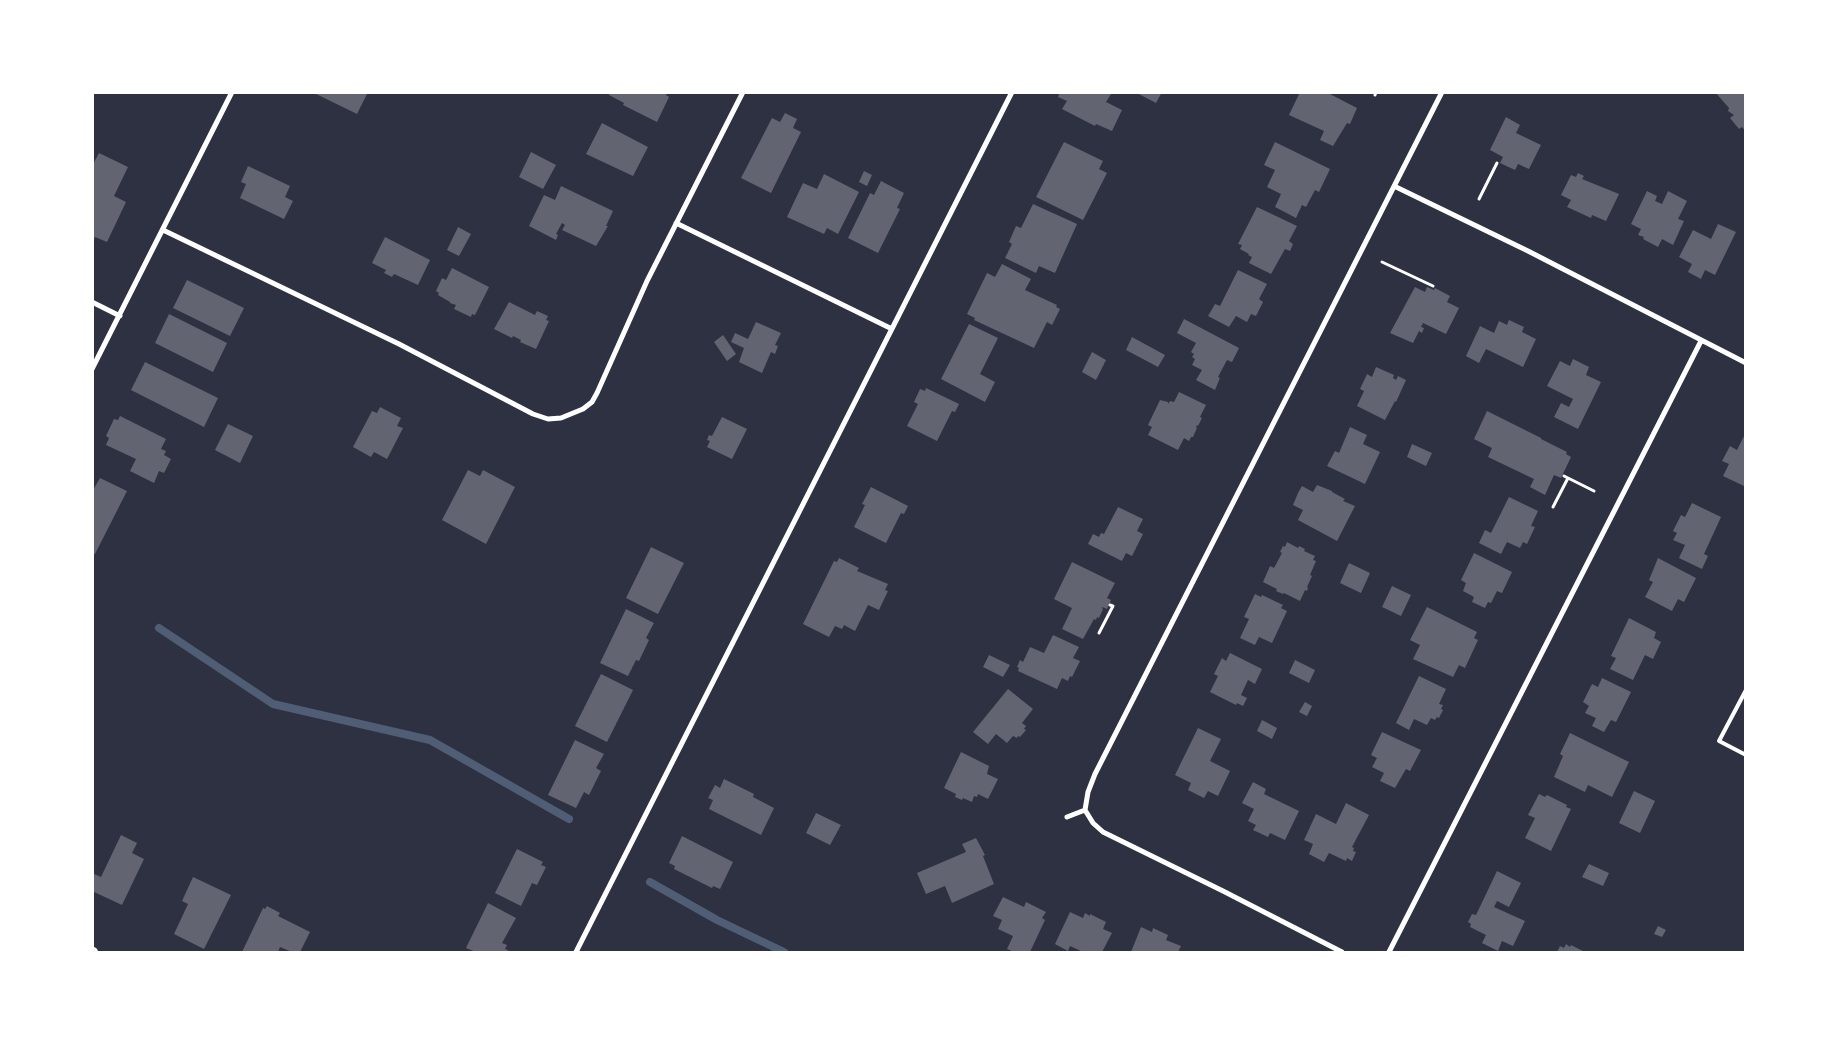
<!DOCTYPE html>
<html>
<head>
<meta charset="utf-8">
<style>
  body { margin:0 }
  #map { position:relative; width:1838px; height:1045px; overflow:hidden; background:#2d3142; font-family:"Archivo Narrow",sans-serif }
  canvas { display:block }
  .frame { position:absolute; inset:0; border:94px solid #fff; pointer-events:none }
</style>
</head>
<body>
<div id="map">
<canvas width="1838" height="1045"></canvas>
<div class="frame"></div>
</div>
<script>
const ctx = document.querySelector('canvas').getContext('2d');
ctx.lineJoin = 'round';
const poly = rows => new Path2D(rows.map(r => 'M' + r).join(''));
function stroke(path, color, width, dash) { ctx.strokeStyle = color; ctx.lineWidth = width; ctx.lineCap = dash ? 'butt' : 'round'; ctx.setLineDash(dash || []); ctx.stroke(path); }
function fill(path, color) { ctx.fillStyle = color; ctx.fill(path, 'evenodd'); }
stroke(poly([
  [159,628,273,704,430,740,569,819],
  [650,882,717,920,784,952]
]), '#4f5d75', 8);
fill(poly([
  [312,92,368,92,357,114],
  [610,92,667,92,666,95,669,97,657,122,623,105,624,103,609,95],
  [1060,92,1111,94,1106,102,1122,110,1112,131,1096,124,1095,126,1062,109,1067,101,1058,97],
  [1135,92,1162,92,1156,103],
  [1300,92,1326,92,1357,108,1350,124,1347,123,1333,146,1320,140,1324,131,1289,115],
  [1715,92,1746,92,1746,132,1742,127,1739,129,1730,118,1734,115,1728,111,1729,108],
  [785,113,797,119,793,128,801,132,771,193,741,178,772,118,780,122],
  [1506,117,1520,125,1516,133,1541,145,1529,169,1518,164,1515,170,1500,163,1503,157,1490,150],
  [602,123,648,147,633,176,586,154],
  [1064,142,1103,161,1099,169,1107,173,1083,220,1036,197],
  [1275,142,1330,169,1319,192,1315,190,1306,207,1302,205,1296,218,1275,207,1281,194,1267,187,1275,170,1264,165],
  [531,152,556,165,543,189,519,177],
  [99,153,128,167,114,196,126,202,107,242,95,237,92,242,92,166],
  [248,166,290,186,285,197,293,201,284,219,240,198,246,184,241,182],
  [864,171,872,175,867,186,859,182],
  [1578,173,1584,176,1582,179,1619,194,1606,221,1592,215,1591,218,1567,207,1571,200,1561,195,1571,175,1576,177],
  [824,174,859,192,838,234,827,228,824,234,787,217,803,183,817,189],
  [881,181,904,193,897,208,900,209,878,253,848,238,870,193,874,195],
  [561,186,613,211,606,226,608,226,596,246,562,230,565,225,562,223,556,234,558,235,556,240,529,226,544,195,555,200],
  [1647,191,1657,196,1655,201,1662,204,1668,191,1687,201,1678,219,1684,221,1673,245,1662,239,1658,247,1643,239,1644,237,1638,235,1641,229,1631,224],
  [1033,204,1077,224,1055,273,1039,266,1036,273,1005,258,1012,244,1009,242,1016,226,1021,228],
  [1257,207,1297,226,1289,241,1293,244,1290,251,1285,249,1271,274,1249,263,1252,257,1248,255,1249,254,1240,249,1242,245,1238,244],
  [1718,224,1736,232,1715,275,1705,270,1701,279,1688,272,1692,264,1679,257,1693,230,1711,239],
  [458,227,471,234,459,256,447,250],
  [385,237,430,260,418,285,394,274,392,277,384,273,386,270,372,263],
  [1002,264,1031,279,1025,290,1057,305,1056,307,1060,309,1052,325,1047,322,1034,348,974,320,975,318,967,314,987,273,995,277],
  [452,268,489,287,475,315,472,314,471,317,454,309,456,305,450,303,450,302,438,295,439,293,436,291,442,278,446,280],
  [1238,270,1267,284,1259,299,1263,302,1256,316,1251,314,1247,322,1236,316,1229,327,1208,316,1215,304,1220,306],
  [187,280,244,308,230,336,173,308],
  [1415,287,1425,292,1427,287,1434,290,1435,288,1450,296,1447,302,1459,308,1446,334,1423,323,1421,327,1424,328,1422,333,1419,331,1413,343,1390,333],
  [509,302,535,315,537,311,548,316,546,320,549,321,536,349,520,342,521,340,513,336,512,338,494,329],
  [169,314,227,343,213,372,155,343],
  [1184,319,1239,348,1232,362,1227,360,1218,377,1220,378,1215,390,1196,380,1202,370,1192,365,1195,359,1192,357,1194,354,1191,352,1196,343,1177,333],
  [1509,320,1524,327,1522,332,1536,339,1523,367,1486,349,1479,363,1466,356,1480,326,1494,333,1499,321,1507,325],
  [756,322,781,333,775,345,778,346,775,354,771,352,762,373,739,362,744,348,731,342,735,333,748,339],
  [969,324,998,338,980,374,995,382,985,402,941,379],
  [723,335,736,354,727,361,714,342],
  [1132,337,1165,355,1158,367,1126,350],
  [1092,352,1106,360,1096,380,1082,372],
  [1573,359,1589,367,1586,375,1601,382,1578,429,1554,417,1561,403,1569,407,1573,399,1547,386,1560,361,1570,366],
  [145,362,218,398,204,427,131,390],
  [1376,367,1394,375,1393,378,1396,380,1398,376,1406,380,1396,402,1395,401,1385,420,1357,406,1364,391,1360,389,1367,374,1372,377],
  [926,388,959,404,955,412,952,411,937,441,907,426,918,404,914,402,920,389,925,391],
  [1179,392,1206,405,1200,417,1202,418,1198,426,1197,425,1196,427,1197,428,1193,437,1191,437,1189,441,1184,438,1178,450,1148,435,1152,427,1148,425,1160,400,1168,402,1168,404,1170,401,1174,402],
  [380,407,401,418,397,426,403,428,387,459,374,452,371,457,353,447,372,411,377,413],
  [1487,411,1541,438,1541,439,1567,452,1566,454,1571,457,1561,478,1554,475,1545,495,1530,487,1534,479,1488,457,1492,448,1474,439],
  [120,416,166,439,161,449,166,451,164,455,171,459,164,473,159,471,154,483,130,471,136,459,106,445,109,438,106,436,114,419,118,420],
  [722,417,747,429,732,459,707,447,710,441,707,440,709,435,712,436],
  [228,424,253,436,240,463,215,450],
  [1350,427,1367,435,1363,444,1380,452,1365,484,1327,466,1335,451,1339,453],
  [1746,432,1746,487,1723,476,1729,464,1722,461,1730,446,1737,450],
  [1412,444,1432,453,1426,466,1407,457],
  [468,470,480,476,483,470,515,487,486,544,442,520],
  [100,478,127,491,95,554,92,552,92,492],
  [1317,485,1332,491,1332,492,1345,499,1343,501,1355,506,1337,541,1298,520,1303,510,1293,505,1298,493,1302,486,1313,492],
  [871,487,908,506,904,514,901,513,886,543,854,527,865,505,862,504],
  [1509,497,1538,511,1531,526,1535,527,1527,544,1523,542,1520,548,1507,542,1501,554,1479,543,1485,530,1491,533],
  [1692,503,1721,517,1704,554,1708,556,1702,569,1679,558,1685,545,1673,540,1677,533,1673,531,1681,515,1685,517],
  [1118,507,1143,519,1137,531,1143,534,1132,556,1126,553,1122,561,1088,544,1093,534,1099,537,1101,533,1104,534],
  [1287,542,1298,548,1299,546,1305,549,1304,551,1315,556,1313,560,1316,561,1310,575,1312,576,1307,587,1308,588,1307,591,1305,590,1300,601,1284,593,1283,594,1276,591,1277,589,1263,582,1270,566,1274,568,1282,553,1280,552,1283,546,1285,547],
  [651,547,684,563,658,614,626,598],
  [1474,553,1512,572,1502,593,1497,591,1491,603,1488,602,1485,608,1472,602,1474,597,1463,591,1466,583,1461,580],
  [839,558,859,568,857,571,888,584,885,590,888,591,879,610,868,605,855,631,844,625,842,629,835,626,829,637,803,624,834,561,837,562],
  [1658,558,1696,578,1684,602,1678,599,1672,611,1645,597,1653,582,1649,580],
  [1072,562,1115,583,1107,598,1111,600,1107,609,1102,607,1102,608,1103,609,1099,618,1097,617,1096,620,1094,619,1083,639,1062,629,1072,608,1054,599],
  [1349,563,1370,573,1361,593,1340,583],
  [1392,586,1411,595,1401,616,1382,607],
  [1255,594,1261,597,1262,595,1283,605,1281,608,1287,611,1272,643,1259,637,1255,645,1240,638,1249,619,1244,617],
  [1427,607,1477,632,1474,638,1478,640,1465,668,1459,665,1453,677,1413,659,1420,645,1410,640],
  [626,609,654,623,646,638,649,640,639,661,636,660,628,676,600,663],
  [1629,618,1656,632,1654,638,1661,642,1653,659,1645,655,1633,680,1610,669,1616,658,1611,656],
  [1053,635,1079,647,1073,658,1080,661,1072,677,1070,676,1068,681,1062,678,1057,689,1018,671,1019,668,1017,667,1020,660,1023,662,1030,647,1044,653],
  [1230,653,1262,669,1255,684,1248,680,1241,695,1247,698,1243,706,1237,703,1236,705,1210,692,1218,676,1214,674,1222,658,1226,661],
  [989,655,1010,665,1003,677,983,667],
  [1295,660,1315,670,1309,683,1289,673],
  [601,674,633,690,607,742,575,726],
  [1419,676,1446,689,1439,704,1443,705,1441,709,1443,710,1439,718,1437,717,1435,720,1431,718,1427,725,1414,719,1409,730,1396,723],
  [1602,678,1631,692,1616,722,1611,720,1604,732,1592,726,1596,718,1585,713,1589,706,1583,702,1592,684,1598,687],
  [1008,689,1033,709,1022,723,1026,726,1024,729,1026,730,1020,737,1018,736,1017,738,1013,736,1007,743,996,734,988,744,973,732],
  [1305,702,1312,706,1307,716,1299,712],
  [1262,720,1277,728,1272,739,1257,731],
  [1198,728,1221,739,1210,761,1230,771,1218,796,1208,791,1204,798,1188,790,1191,783,1175,775],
  [1382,732,1421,750,1410,771,1406,769,1395,788,1380,781,1384,773,1372,767,1377,758,1371,755],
  [1570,733,1629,762,1612,797,1588,785,1585,792,1554,777,1563,756,1560,754],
  [575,740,604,754,596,768,601,771,589,795,584,792,576,808,548,795],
  [961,752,989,766,987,774,998,779,988,799,978,794,977,797,974,796,972,802,963,798,962,800,955,797,956,794,944,788],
  [724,779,754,794,753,797,774,808,761,835,709,809,713,800,708,798,715,785,720,788],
  [1253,782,1266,789,1264,794,1299,811,1285,840,1270,833,1268,837,1253,830,1256,825,1248,821,1254,809,1242,803],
  [1634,791,1655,801,1640,833,1619,823],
  [1539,794,1545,797,1547,795,1567,805,1566,807,1571,809,1551,851,1525,838,1535,818,1528,815],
  [1346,803,1369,815,1352,847,1354,848,1353,851,1356,852,1352,861,1347,858,1346,861,1329,853,1324,862,1309,854,1313,844,1304,840,1316,814,1336,824],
  [816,813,841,825,830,845,806,833],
  [121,835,137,843,132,853,144,859,122,905,92,891,92,873,101,877],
  [682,836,733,862,720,889,713,886,712,888,674,869,675,866,669,863],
  [976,838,985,855,983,856,994,884,952,903,945,886,926,894,917,873,966,852,962,844],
  [517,849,543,862,541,865,546,867,537,885,532,883,521,906,495,893],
  [1589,864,1609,873,1603,886,1582,877],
  [1497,871,1521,883,1509,907,1497,901,1494,907,1525,921,1513,946,1502,941,1498,951,1482,943,1486,935,1470,927,1471,924,1468,922,1472,914,1476,915],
  [193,877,231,895,204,949,174,934,188,904,182,901],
  [1003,897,1024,907,1026,902,1046,912,1042,918,1045,920,1030,952,1014,952,1007,949,1013,936,998,929,1002,920,993,916],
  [488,903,516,918,502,943,507,945,505,949,512,952,476,952,466,948],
  [267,906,280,913,278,916,310,932,300,952,292,952,280,947,278,952,242,952,263,908,265,909],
  [1070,912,1083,918,1085,913,1090,916,1090,914,1106,922,1103,929,1112,933,1102,952,1083,952,1070,946,1068,951,1055,944],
  [1658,926,1666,930,1662,937,1654,934],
  [1141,927,1152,932,1153,928,1168,935,1166,940,1181,946,1178,952,1131,952],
  [1566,944,1570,947,1571,945,1585,952,1557,952,1560,946,1564,948]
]), '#626471');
stroke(poly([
  [1375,95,1376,92],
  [1479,199,1497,163],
  [1382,262,1433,286],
  [1564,476,1594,491],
  [1553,507,1568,478],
  [1099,633,1113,606,1110,605]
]), '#fff', 3);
stroke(poly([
  [1746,690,1719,741,1746,755]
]), '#fff', 4);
stroke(poly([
  [1394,186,1528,251,1746,363],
  [676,223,892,329],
  [163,230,399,344,533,414,548,419,561,418,583,409,592,402,597,393,647,281,743,92],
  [92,302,120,316],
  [92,369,232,92],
  [1085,810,1088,792,1095,774,1442,92],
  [1085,810,1093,823,1103,832,1223,891,1342,952],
  [1067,817,1085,810],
  [576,952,1012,92],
  [1389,952,1701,341]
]), '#fff', 5);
stroke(poly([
  [92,952,93,952]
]), '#fff', 10);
</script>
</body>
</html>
